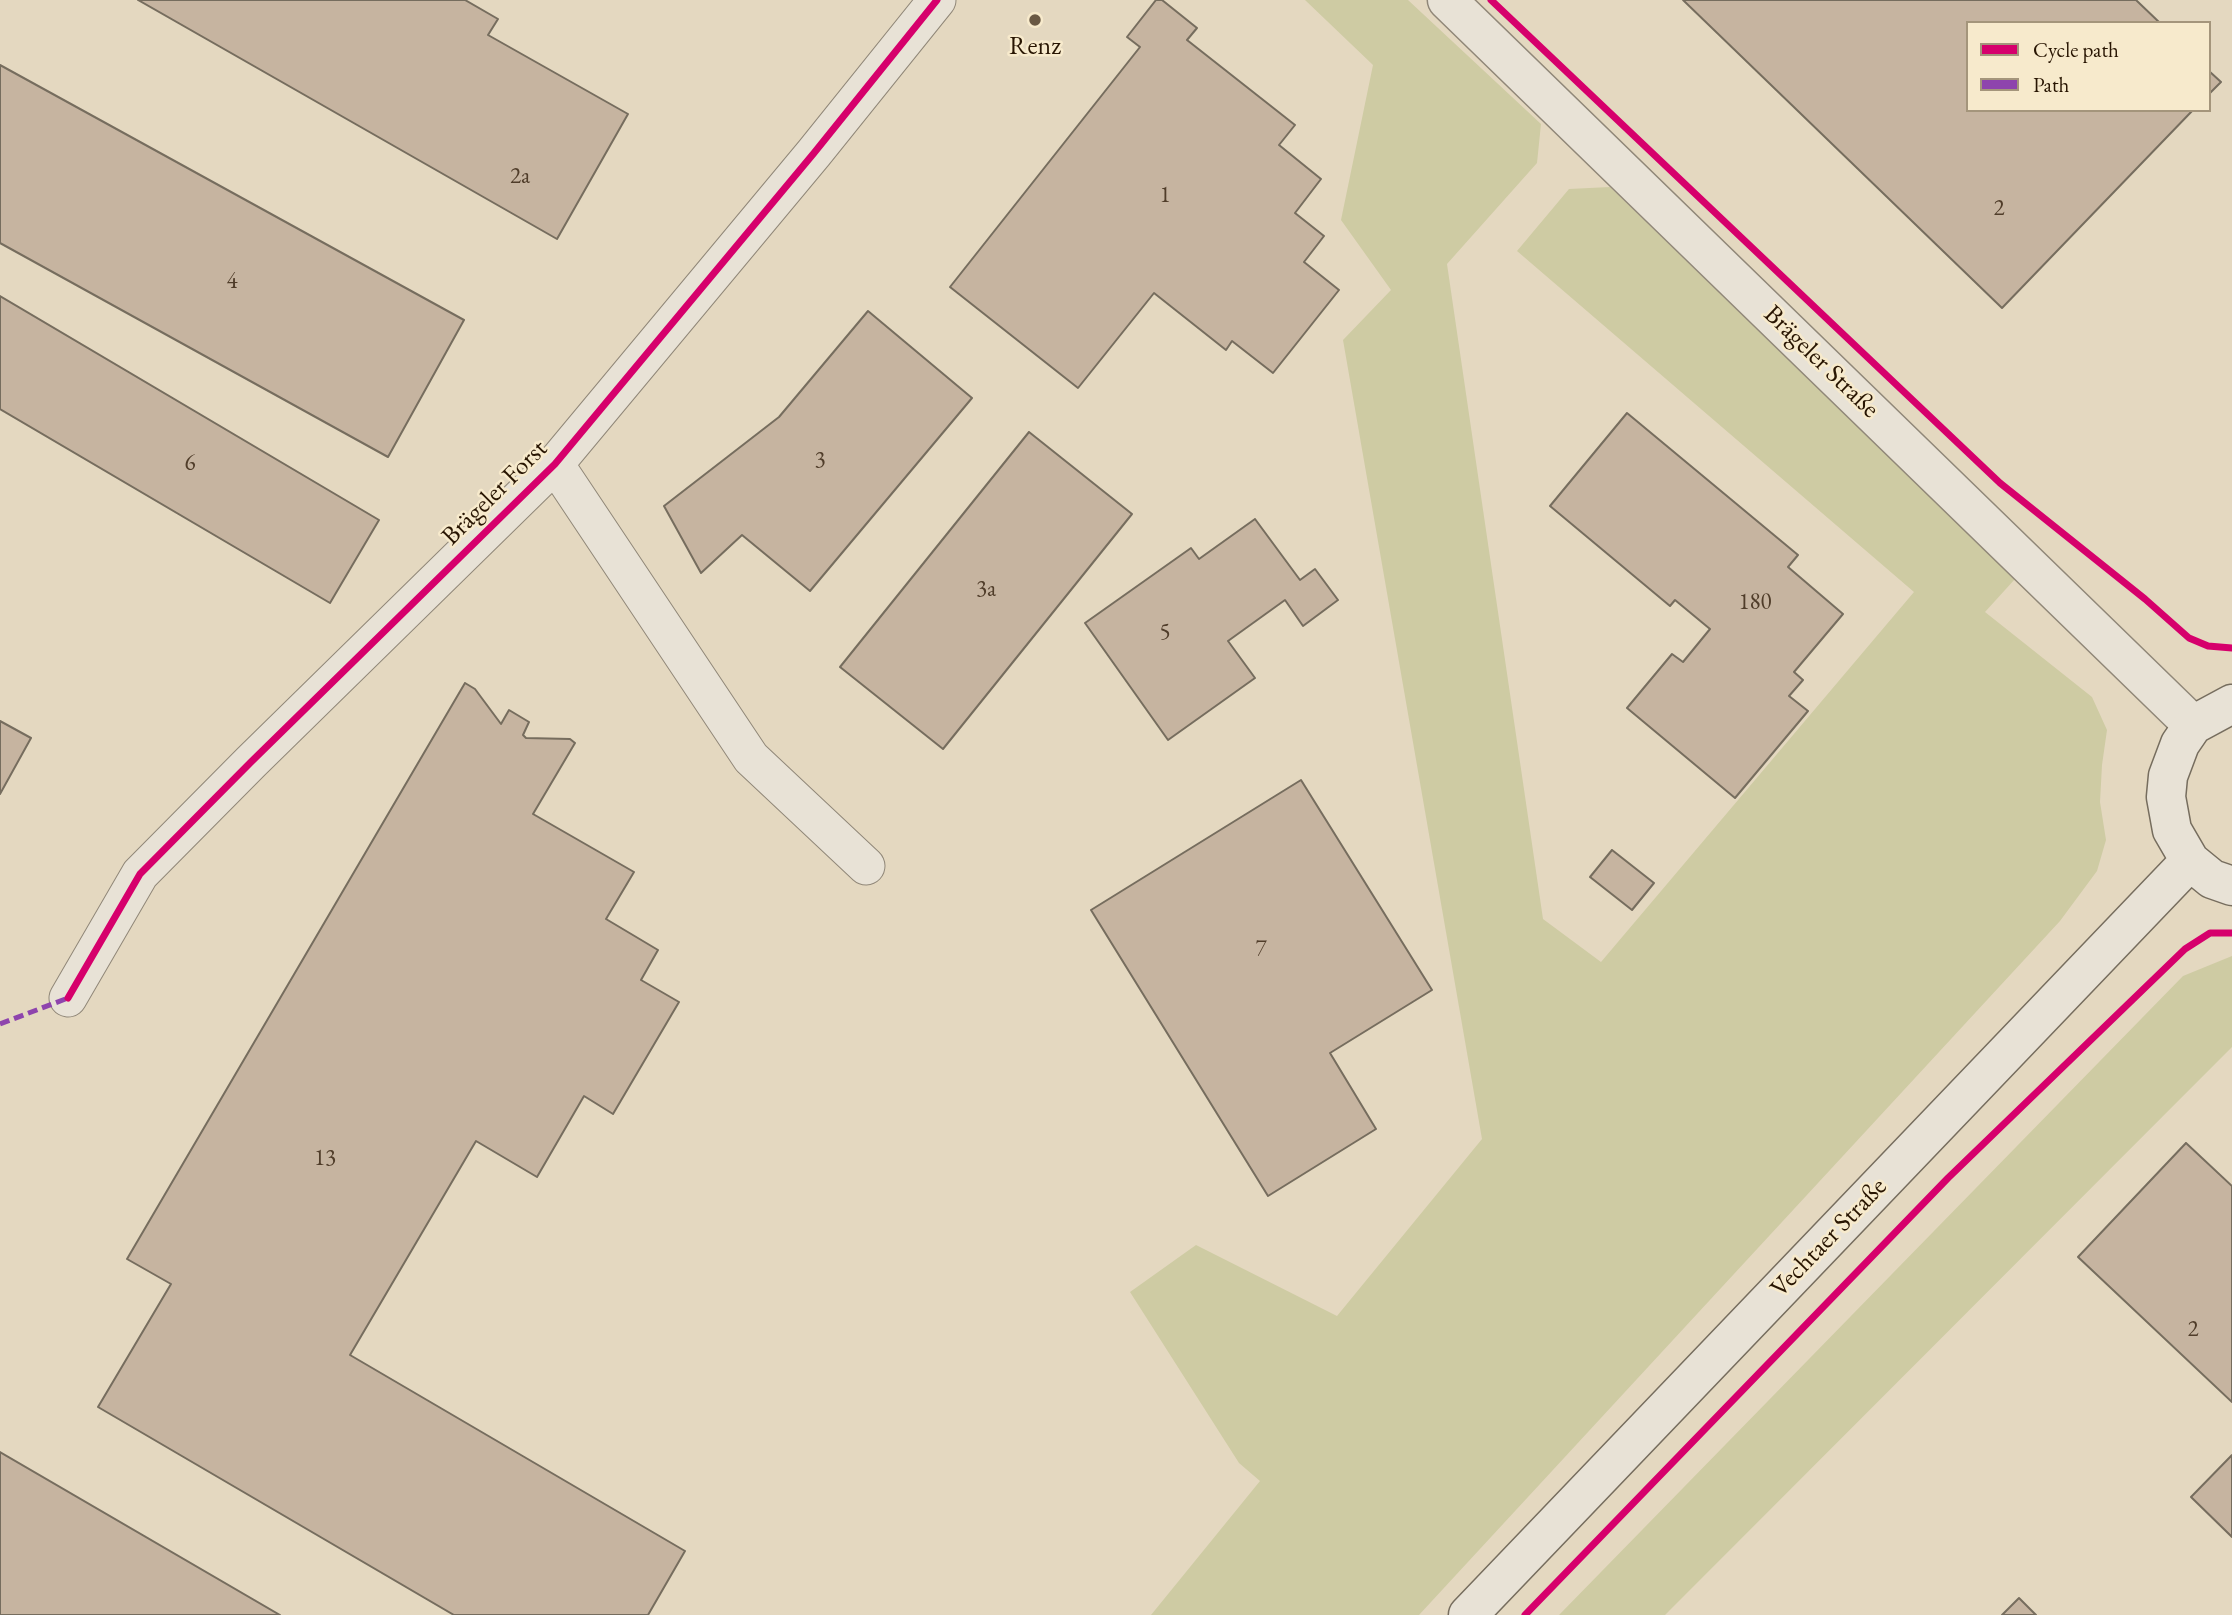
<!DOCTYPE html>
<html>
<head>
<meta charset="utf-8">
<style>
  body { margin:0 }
  #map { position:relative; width:2232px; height:1615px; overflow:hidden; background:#e4d8c0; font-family:"EB Garamond",serif }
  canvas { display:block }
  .legend { position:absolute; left:1966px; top:21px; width:245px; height:91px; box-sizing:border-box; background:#f7eacc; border:2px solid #a4957b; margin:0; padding:9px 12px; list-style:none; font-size:21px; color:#281502 }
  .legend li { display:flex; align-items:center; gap:14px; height:35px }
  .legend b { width:35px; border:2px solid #a4957b }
</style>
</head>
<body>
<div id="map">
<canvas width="2232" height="1615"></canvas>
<ul class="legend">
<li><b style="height:9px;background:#d6006c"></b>Cycle path</li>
<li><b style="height:9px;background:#8e44ad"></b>Path</li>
</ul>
</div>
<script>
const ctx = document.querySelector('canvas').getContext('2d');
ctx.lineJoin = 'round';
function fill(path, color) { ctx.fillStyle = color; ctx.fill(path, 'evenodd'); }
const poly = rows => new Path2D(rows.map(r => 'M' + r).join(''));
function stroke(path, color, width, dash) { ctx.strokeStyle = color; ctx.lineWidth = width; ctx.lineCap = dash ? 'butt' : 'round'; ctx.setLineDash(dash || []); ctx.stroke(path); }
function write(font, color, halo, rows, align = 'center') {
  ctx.font = font + ' "EB Garamond",serif'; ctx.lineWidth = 5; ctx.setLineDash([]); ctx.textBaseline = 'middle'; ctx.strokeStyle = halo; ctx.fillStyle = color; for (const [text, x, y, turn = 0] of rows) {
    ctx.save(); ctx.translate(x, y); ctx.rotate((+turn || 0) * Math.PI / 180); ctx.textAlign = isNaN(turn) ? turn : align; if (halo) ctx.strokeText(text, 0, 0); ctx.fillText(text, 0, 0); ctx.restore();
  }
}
fill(poly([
  [1305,0,1408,0,1541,124,1537,163,1447,264,1543,919,1601,962,1914,592,1517,251,1569,189,1610,187,2015,579,1985,612,2092,697,2107,730,2102,765,2100,802,2106,840,2097,871,2060,921,1419,1615,1151,1615,1260,1481,1239,1463,1130,1292,1196,1245,1337,1316,1482,1139,1343,340,1391,290,1341,220,1373,65],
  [2232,956,2232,1047,1665,1615,1559,1615,2183,976]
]), '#cecba3');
const building = poly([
  [138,0,465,0,498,19,488,35,628,114,557,239,138,0],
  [1156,0,1162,0,1197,28,1187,40,1295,125,1279,145,1321,179,1295,213,1324,236,1304,262,1339,290,1273,373,1232,341,1226,350,1154,293,1078,388,950,287,1140,47,1127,37,1156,0],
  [1683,0,2136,0,2160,23,1968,23,1968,110,2193,110,2002,308,1683,0],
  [0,65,464,320,388,457,0,243,0,65],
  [2209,71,2221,82,2209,94,2209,71],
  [0,296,379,520,330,603,0,409,0,296],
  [868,311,972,398,810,591,742,535,701,573,664,506,779,417,868,311],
  [1627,413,1798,555,1788,567,1843,614,1794,672,1803,680,1789,696,1808,711,1735,798,1627,708,1672,654,1683,662,1710,629,1675,600,1670,606,1550,506,1627,413],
  [1029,432,1132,514,943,749,840,667,1029,432],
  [1255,519,1300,580,1315,569,1338,600,1303,626,1285,600,1228,641,1255,678,1168,740,1085,623,1191,548,1199,559,1255,519],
  [465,683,475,689,501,724,509,710,529,722,523,735,526,738,570,739,575,743,533,814,634,872,606,919,658,950,641,980,679,1002,613,1114,584,1096,537,1177,476,1141,350,1355,685,1551,648,1615,454,1615,98,1407,171,1284,127,1259,465,683],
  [0,721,31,738,0,794,0,721],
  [1301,780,1432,990,1330,1053,1376,1129,1268,1196,1091,910,1301,780],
  [1612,850,1654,883,1632,910,1590,877,1612,850],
  [2186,1143,2232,1186,2232,1402,2078,1257,2186,1143],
  [0,1452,280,1615,0,1615,0,1452],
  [2232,1455,2232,1537,2191,1497,2232,1455],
  [2019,1598,2036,1615,2002,1615,2019,1598]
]);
fill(building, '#c6b4a0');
stroke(building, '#766d5e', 2);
const minor = poly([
  [555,464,751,758,866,866],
  [68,998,140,874,251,762,555,464,814,153,937,0]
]);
const tertiary = poly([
  [1447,0,2193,725]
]);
const secondary = poly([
  [2232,704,2193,725,2180,744,2168,776,2166,797,2172,830,2190,861,2212,879,2232,886],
  [1468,1615,2190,861]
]);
stroke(minor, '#908778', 39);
stroke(tertiary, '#908778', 41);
stroke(secondary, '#766d5e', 41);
stroke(minor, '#e8e2d6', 37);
stroke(tertiary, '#e8e2d6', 38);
stroke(secondary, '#e8e2d6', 38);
stroke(poly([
  [0,1024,68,998]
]), '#8e44ad', 5, [10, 5]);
stroke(poly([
  [1491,0,2000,483,2145,599,2189,638,2208,646,2232,648],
  [68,998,140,874,251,762,555,464,814,153,937,0],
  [1525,1615,1948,1178,2185,949,2210,933,2232,933]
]), '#d6006c', 7);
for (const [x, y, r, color] of [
  [1035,20,7,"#6a5944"]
]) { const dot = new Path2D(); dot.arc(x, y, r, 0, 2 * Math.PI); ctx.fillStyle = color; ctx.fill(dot); stroke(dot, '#f7eacc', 2.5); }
write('23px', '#503d2a', null, [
  ["2a",520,177],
  ["1",1165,196],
  ["2",1999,209],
  ["4",232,282],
  ["3",820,461],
  ["6",190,464],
  ["3a",986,590],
  ["180",1755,603],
  ["5",1165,633],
  ["7",1261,950],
  ["13",325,1159],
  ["2",2193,1330]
]);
write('26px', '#281502', '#f7eacc', [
  ["Renz",1035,47]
]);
write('26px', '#281502', '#f7eacc', [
  ["Brägeler Straße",1821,362,44],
  ["Brägeler Forst",495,493,-45],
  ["Vechtaer Straße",1829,1238,-46]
]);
</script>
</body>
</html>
